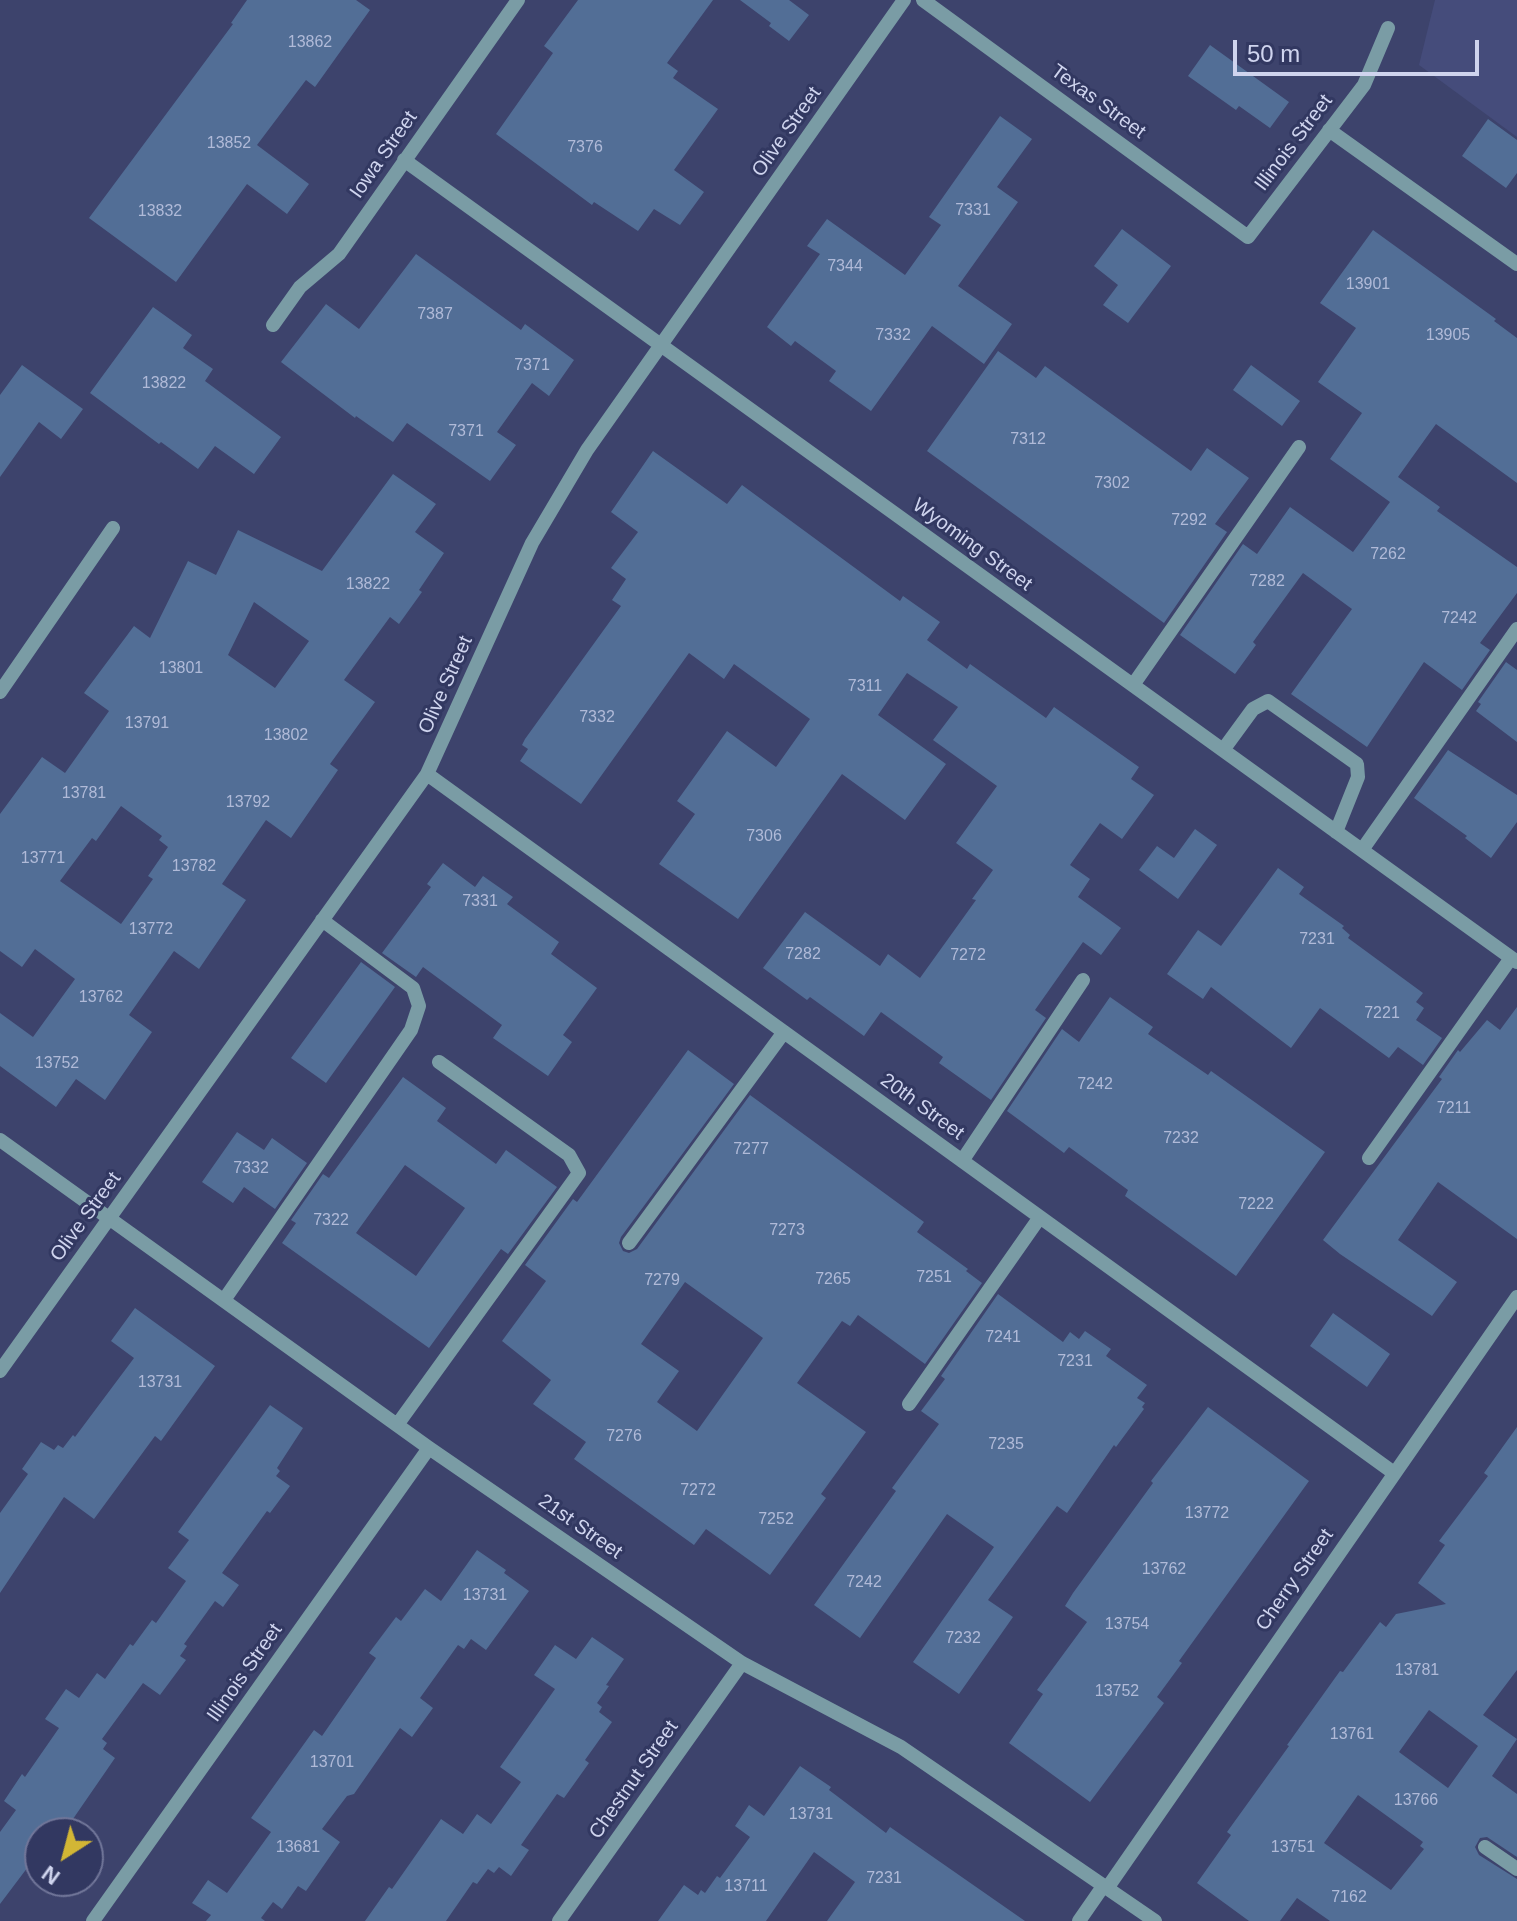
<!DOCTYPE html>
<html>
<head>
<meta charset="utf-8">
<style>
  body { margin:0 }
  #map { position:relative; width:1517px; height:1921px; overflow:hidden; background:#3d436c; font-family:Arial,sans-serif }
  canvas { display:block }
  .north { position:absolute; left:24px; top:1817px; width:80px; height:80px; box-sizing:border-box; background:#323861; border:2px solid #717699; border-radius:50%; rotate:216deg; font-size:22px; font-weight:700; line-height:32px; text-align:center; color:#cfd4ee }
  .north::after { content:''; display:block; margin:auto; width:28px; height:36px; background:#d2b635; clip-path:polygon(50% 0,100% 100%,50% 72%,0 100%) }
  .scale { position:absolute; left:1233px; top:40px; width:246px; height:36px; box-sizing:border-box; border:4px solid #cfd4ee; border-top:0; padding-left:10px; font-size:24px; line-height:28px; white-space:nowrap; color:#cfd4ee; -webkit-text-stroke:6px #323861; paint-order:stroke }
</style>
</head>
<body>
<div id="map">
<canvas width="1517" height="1921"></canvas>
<div class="north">N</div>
<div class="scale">50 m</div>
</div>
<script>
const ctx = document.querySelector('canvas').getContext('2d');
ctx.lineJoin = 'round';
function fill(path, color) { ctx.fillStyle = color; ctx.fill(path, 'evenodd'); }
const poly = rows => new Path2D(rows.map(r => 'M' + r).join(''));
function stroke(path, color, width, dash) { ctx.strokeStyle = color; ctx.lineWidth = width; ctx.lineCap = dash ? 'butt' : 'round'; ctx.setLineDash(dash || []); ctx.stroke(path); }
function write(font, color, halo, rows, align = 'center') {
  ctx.font = font + ' Arial,sans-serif'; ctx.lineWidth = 6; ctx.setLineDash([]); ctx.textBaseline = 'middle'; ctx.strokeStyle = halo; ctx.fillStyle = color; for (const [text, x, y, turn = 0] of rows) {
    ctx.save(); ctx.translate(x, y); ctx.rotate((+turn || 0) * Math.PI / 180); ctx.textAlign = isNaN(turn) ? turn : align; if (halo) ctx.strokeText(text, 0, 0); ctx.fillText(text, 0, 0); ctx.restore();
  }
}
fill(poly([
  [1435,0,1517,0,1517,137,1419,65]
]), '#454c7b');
fill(poly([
  [247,0,356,0,370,10,315,87,306,80,257,145,309,184,287,214,247,184,176,282,89,218,233,24,231,23],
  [578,0,713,0,667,63,678,71,673,78,718,109,674,170,704,192,680,225,654,209,638,231,594,202,592,205,496,134,553,53,544,46],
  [740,0,789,0,809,15,789,41,769,26,771,23],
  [1210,45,1289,102,1270,128,1239,106,1236,110,1188,76],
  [1000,116,1032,139,997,187,1018,202,958,286,1012,324,984,364,932,326,871,411,829,381,836,371,795,341,791,346,767,327,820,254,807,246,827,219,905,275,941,225,929,217],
  [1488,119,1517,140,1517,173,1506,188,1462,156],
  [1122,229,1171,266,1128,323,1103,305,1118,285,1094,266],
  [1373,230,1496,319,1494,321,1517,338,1517,483,1436,424,1398,477,1440,507,1437,511,1517,567,1517,593,1480,643,1490,650,1462,690,1424,662,1367,747,1291,694,1352,609,1303,573,1253,642,1256,645,1235,674,1180,635,1243,544,1257,554,1290,507,1353,552,1390,502,1330,459,1362,413,1318,382,1356,328,1320,303],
  [416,254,521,330,525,324,574,360,549,396,532,383,497,432,516,445,490,481,407,423,393,442,356,416,355,418,281,362,326,304,359,329],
  [153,307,192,335,183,348,213,369,205,381,281,437,254,474,215,446,198,469,161,442,159,444,90,393],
  [998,351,1036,378,1045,366,1191,471,1207,448,1249,478,1215,524,1227,532,1164,623,927,451],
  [22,365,83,409,61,439,39,422,0,477,0,395],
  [1251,365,1300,401,1282,426,1233,390],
  [653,451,727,504,742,485,900,601,903,596,940,622,927,640,967,669,970,664,1046,718,1054,707,1139,767,1131,779,1154,795,1122,839,1100,823,1070,865,1090,879,1078,897,1121,928,1101,955,1083,942,1035,1010,1046,1018,991,1100,939,1063,943,1057,881,1012,864,1036,810,997,807,1000,763,968,805,912,880,966,888,954,920,978,976,900,972,899,993,870,956,843,997,786,933,740,958,707,907,673,878,715,946,764,905,820,842,774,738,919,659,864,695,814,677,801,727,731,776,767,810,719,734,664,724,679,689,653,581,804,520,761,528,749,522,745,525,739,621,606,612,600,626,579,611,568,638,532,611,512],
  [393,474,436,504,415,532,444,553,419,590,422,592,399,624,390,617,344,680,375,702,330,764,338,770,291,838,266,820,222,884,246,900,199,969,174,951,129,1015,152,1032,105,1100,76,1079,56,1107,0,1066,0,1013,33,1037,75,979,35,949,22,967,0,951,0,814,42,757,65,773,109,711,84,693,134,626,150,638,188,561,216,575,238,530,322,571],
  [254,602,309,641,275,688,228,655],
  [121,806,162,836,159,840,168,847,148,876,153,879,121,924,60,881,92,838,96,841],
  [1506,662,1517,670,1517,742,1476,711,1481,704,1478,702],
  [1448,750,1517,795,1517,822,1491,858,1465,838,1467,836,1414,798],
  [1195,829,1217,845,1178,899,1139,870,1157,846,1174,858],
  [443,863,475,887,483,876,513,897,507,904,559,942,551,954,597,988,563,1035,572,1042,548,1076,493,1038,502,1025,423,967,416,977,382,953,431,887,427,884],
  [1278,868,1304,887,1299,894,1344,926,1342,928,1350,935,1348,938,1423,993,1416,1002,1424,1008,1416,1020,1442,1038,1423,1065,1398,1047,1389,1058,1320,1008,1291,1048,1211,987,1203,999,1167,974,1198,930,1221,946],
  [361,962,395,987,326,1083,291,1058],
  [1110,997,1153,1027,1148,1034,1208,1075,1211,1071,1325,1152,1236,1276,1125,1196,1128,1190,1069,1147,1064,1153,1007,1111,1062,1029,1079,1042],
  [1517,1007,1517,1239,1438,1182,1398,1240,1457,1282,1432,1316,1340,1254,1323,1240,1442,1079,1439,1077,1458,1050,1460,1052,1487,1020,1500,1030],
  [688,1050,734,1084,621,1237,619,1243,623,1251,629,1253,637,1249,750,1095,924,1222,917,1232,968,1269,966,1271,982,1283,925,1364,858,1315,850,1326,842,1321,797,1383,866,1432,821,1494,826,1498,770,1575,706,1529,694,1545,574,1459,586,1442,533,1404,551,1380,502,1341,546,1281,525,1265,573,1199,577,1202],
  [685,1282,763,1338,697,1431,657,1402,679,1371,641,1344],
  [403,1077,446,1108,437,1121,496,1164,506,1150,557,1187,508,1254,501,1249,429,1348,282,1243,296,1223,291,1220,323,1174,329,1178],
  [405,1165,465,1208,416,1276,356,1233],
  [237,1132,264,1150,272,1138,307,1163,275,1209,244,1187,233,1203,202,1182],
  [998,1294,1063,1342,1070,1332,1079,1339,1085,1331,1111,1349,1106,1356,1147,1385,1137,1398,1145,1403,1142,1407,1144,1409,1116,1447,1114,1445,1067,1513,1057,1506,988,1600,1013,1617,959,1694,913,1662,994,1547,947,1514,860,1638,814,1605,896,1491,892,1488,939,1424,921,1411,945,1379,941,1376],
  [135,1308,215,1366,161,1441,155,1436,94,1519,64,1497,0,1593,0,1513,28,1474,22,1469,41,1442,54,1450,58,1445,63,1448,73,1435,75,1437,134,1358,111,1341],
  [1333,1313,1390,1354,1367,1387,1310,1346],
  [270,1405,303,1428,277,1468,280,1471,276,1476,290,1486,270,1513,267,1511,222,1573,239,1585,223,1607,215,1601,184,1644,187,1646,180,1656,186,1660,160,1695,143,1683,102,1739,107,1743,103,1749,115,1758,64,1832,57,1827,53,1833,40,1833,40,1851,0,1904,0,1832,16,1810,4,1801,22,1774,25,1777,59,1728,45,1719,66,1689,79,1698,97,1673,105,1679,130,1644,133,1646,152,1620,156,1623,186,1581,168,1568,189,1540,178,1532],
  [1208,1407,1309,1481,1179,1661,1182,1663,1157,1697,1164,1703,1090,1802,1009,1743,1043,1694,1037,1690,1087,1622,1065,1606,1073,1593,1153,1483,1151,1481],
  [1517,1427,1517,1670,1483,1715,1517,1739,1492,1776,1517,1794,1517,1857,1487,1837,1480,1838,1475,1847,1479,1855,1517,1879,1517,1921,1330,1921,1297,1898,1280,1921,1249,1921,1197,1883,1231,1835,1227,1832,1289,1746,1287,1745,1340,1671,1343,1672,1380,1622,1386,1627,1396,1614,1446,1604,1418,1583,1445,1545,1439,1541,1488,1476,1484,1473],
  [1429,1710,1478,1746,1448,1788,1399,1752],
  [1358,1795,1423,1842,1420,1846,1424,1849,1391,1890,1324,1843],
  [477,1550,506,1570,504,1573,529,1591,486,1650,471,1639,464,1649,458,1645,420,1698,433,1708,412,1737,400,1728,354,1794,347,1796,322,1829,340,1842,306,1891,298,1886,282,1909,273,1902,261,1918,265,1921,206,1921,211,1915,192,1903,208,1880,227,1893,271,1832,251,1818,314,1730,322,1736,376,1658,369,1653,396,1617,401,1621,425,1589,441,1601],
  [592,1637,624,1659,606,1685,609,1686,597,1703,602,1707,599,1712,612,1722,585,1760,589,1763,564,1798,557,1794,521,1845,529,1850,511,1876,499,1867,494,1873,488,1869,477,1884,473,1882,446,1921,365,1921,389,1887,392,1889,441,1819,463,1834,477,1814,491,1824,521,1782,500,1767,555,1689,534,1675,555,1645,576,1659],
  [800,1766,831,1787,829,1790,886,1833,890,1827,1025,1921,827,1921,855,1882,814,1852,766,1921,658,1921,684,1885,698,1895,701,1890,705,1893,717,1876,720,1878,750,1837,735,1826,749,1805,764,1816]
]), '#526e96');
stroke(poly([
  [923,0,1248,237,1364,85,1388,28],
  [1329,130,1517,264],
  [404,160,1517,962],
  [273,325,300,287,339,254,518,0],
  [1133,685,1299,447],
  [0,692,113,528],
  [1223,750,1253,709,1268,701,1357,764,1358,777,1336,832],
  [427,774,1394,1473],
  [1362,850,1517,629],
  [0,1140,429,1448,742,1663,901,1747,1155,1921],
  [1369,1158,1511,958],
  [962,1161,1083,980],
  [629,1243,784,1032],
  [224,1300,411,1030,419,1006,413,988,322,920],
  [0,1371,427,774,532,543,587,450,904,0],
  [909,1404,1040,1217],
  [397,1425,579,1173,569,1155,439,1062],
  [1485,1847,1517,1869],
  [1108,1887,1517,1297],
  [93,1921,429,1448],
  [559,1921,742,1663],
  [1079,1921,1104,1885]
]), '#7a9ca5', 14);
write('16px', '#b0bad8', null, [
  ["13862",310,43],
  ["13852",229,144],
  ["7376",585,148],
  ["7331",973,211],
  ["13832",160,212],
  ["7344",845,267],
  ["13901",1368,285],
  ["7387",435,315],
  ["7332",893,336],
  ["13905",1448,336],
  ["7371",532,366],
  ["13822",164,384],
  ["7371",466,432],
  ["7312",1028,440],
  ["7302",1112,484],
  ["7292",1189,521],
  ["7262",1388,555],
  ["7282",1267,582],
  ["13822",368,585],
  ["7242",1459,619],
  ["13801",181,669],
  ["7311",865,687],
  ["7332",597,718],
  ["13791",147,724],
  ["13802",286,736],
  ["13781",84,794],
  ["13792",248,803],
  ["7306",764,837],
  ["13771",43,859],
  ["13782",194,867],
  ["7331",480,902],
  ["13772",151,930],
  ["7231",1317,940],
  ["7282",803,955],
  ["7272",968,956],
  ["13762",101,998],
  ["7221",1382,1014],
  ["13752",57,1064],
  ["7242",1095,1085],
  ["7211",1454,1109],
  ["7232",1181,1139],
  ["7277",751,1150],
  ["7332",251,1169],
  ["7222",1256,1205],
  ["7322",331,1221],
  ["7273",787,1231],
  ["7251",934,1278],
  ["7265",833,1280],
  ["7279",662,1281],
  ["7241",1003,1338],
  ["7231",1075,1362],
  ["13731",160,1383],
  ["7276",624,1437],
  ["7235",1006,1445],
  ["7272",698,1491],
  ["13772",1207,1514],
  ["7252",776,1520],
  ["13762",1164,1570],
  ["7242",864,1583],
  ["13731",485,1596],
  ["13754",1127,1625],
  ["7232",963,1639],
  ["13781",1417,1671],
  ["13752",1117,1692],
  ["13761",1352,1735],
  ["13701",332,1763],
  ["13766",1416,1801],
  ["13731",811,1815],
  ["13681",298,1848],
  ["13751",1293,1848],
  ["7231",884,1879],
  ["13711",746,1887],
  ["7162",1349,1898]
]);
write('20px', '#cfd4ee', '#323861', [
  ["Texas Street",1098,102,36],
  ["Olive Street",787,132,-55],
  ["Illinois Street",1294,143,-53],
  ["Iowa Street",384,155,-55],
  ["Wyoming Street",972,545,36],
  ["Olive Street",446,685,-66],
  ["20th Street",922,1107,36],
  ["Olive Street",86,1217,-54],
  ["21st Street",580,1527,35],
  ["Cherry Street",1295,1580,-55],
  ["Illinois Street",245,1673,-55],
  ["Chestnut Street",634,1780,-55]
]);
</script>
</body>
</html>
